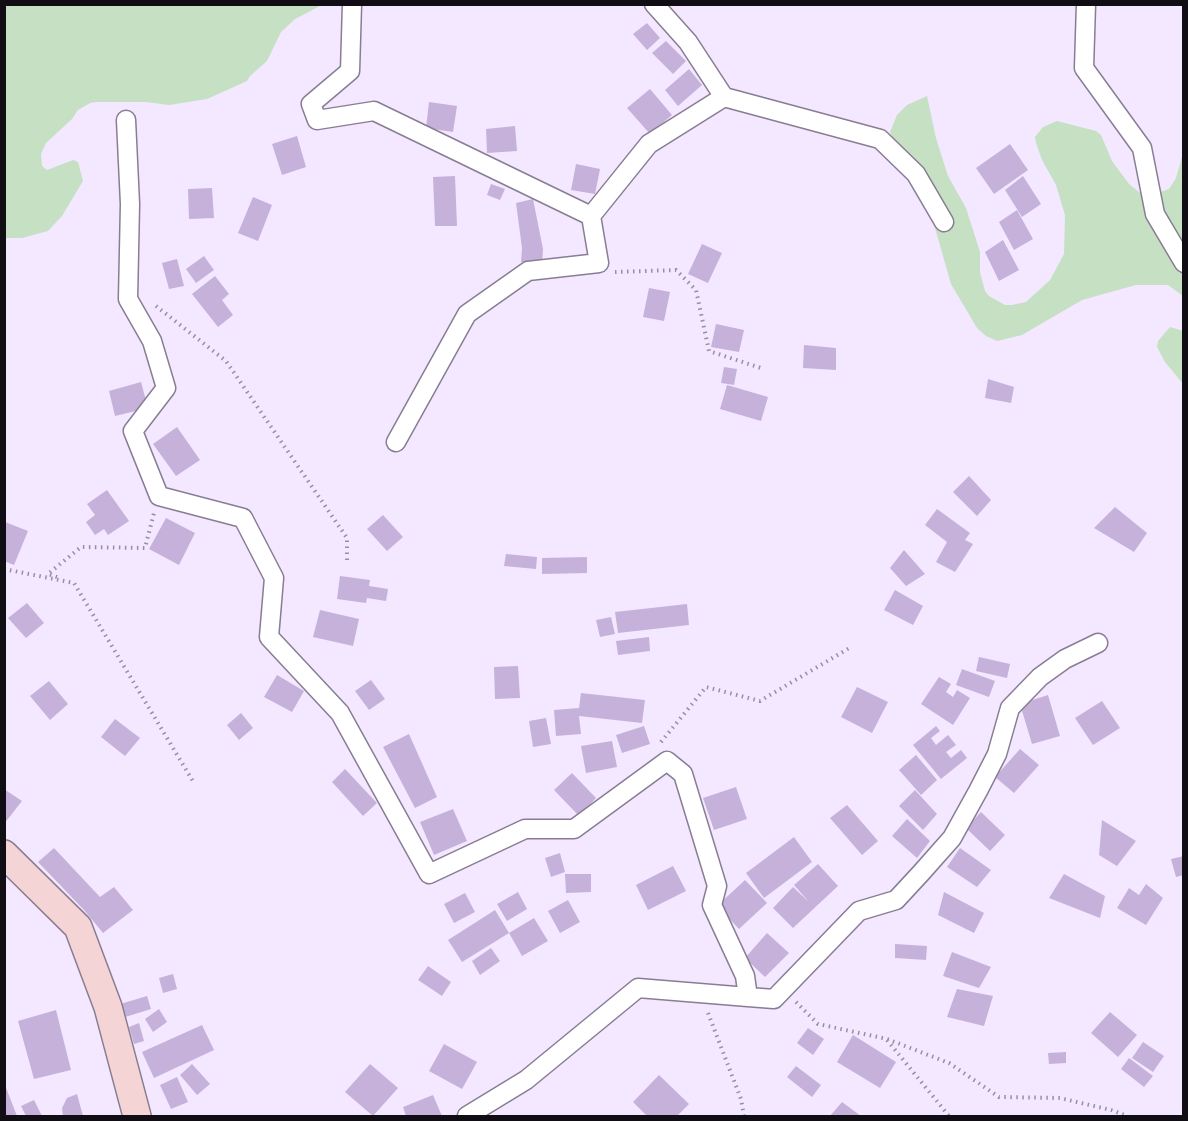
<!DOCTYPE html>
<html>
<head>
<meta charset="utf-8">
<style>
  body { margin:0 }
  #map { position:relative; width:1188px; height:1121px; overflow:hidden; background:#f3e8ff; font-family:"Exo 2",sans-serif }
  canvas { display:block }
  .frame { position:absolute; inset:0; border:6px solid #110d15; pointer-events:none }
</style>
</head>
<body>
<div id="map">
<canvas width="1188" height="1121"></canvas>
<div class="frame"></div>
</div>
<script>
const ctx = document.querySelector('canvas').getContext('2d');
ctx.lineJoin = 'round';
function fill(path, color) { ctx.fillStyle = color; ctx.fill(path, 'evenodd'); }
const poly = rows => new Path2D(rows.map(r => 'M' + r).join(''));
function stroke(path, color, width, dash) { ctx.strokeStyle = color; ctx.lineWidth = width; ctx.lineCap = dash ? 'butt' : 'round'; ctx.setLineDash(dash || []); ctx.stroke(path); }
fill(poly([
  [5,4,322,4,322,5,295,19,281,32,267,61,250,76,247,81,207,99,169,105,146,102,96,102,90,103,78,110,72,119,46,143,41,154,42,166,47,170,73,160,78,162,83,181,62,216,48,231,22,238,5,238],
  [927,96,936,138,948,176,966,208,980,252,980,272,985,291,989,296,1005,305,1012,305,1026,302,1050,280,1064,254,1065,215,1056,185,1042,160,1036,143,1035,137,1043,127,1057,121,1096,131,1101,135,1112,161,1129,184,1139,192,1155,194,1169,189,1176,178,1183,153,1183,296,1168,285,1136,285,1082,300,1022,335,997,341,986,336,977,328,951,284,927,200,904,164,890,132,897,115,907,105],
  [1170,327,1183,331,1183,384,1165,362,1157,347,1158,341]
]), '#c6e0c4');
fill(poly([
  [647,23,660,38,647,50,633,34],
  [666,41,686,61,673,74,652,53],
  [689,69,702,85,678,106,665,90],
  [650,89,672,115,650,134,627,108],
  [429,102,457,106,453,132,426,128],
  [515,126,517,151,487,153,486,129],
  [297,136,306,167,282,175,272,144],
  [1010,144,1028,170,994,194,976,168],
  [576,164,600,169,595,194,571,190],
  [455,176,457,226,435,226,433,177],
  [1023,176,1041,204,1022,217,1005,190],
  [491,184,505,189,500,200,487,195],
  [212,188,214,218,189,219,188,189],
  [253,197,272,205,258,241,238,233],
  [533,199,543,249,542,264,521,262,522,248,516,203],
  [1017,210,1033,239,1014,250,999,222],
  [1003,240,1019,270,999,281,985,252],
  [702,244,722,253,708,283,688,274],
  [204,256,214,270,196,283,186,269],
  [177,259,184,286,169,289,162,263],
  [215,276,229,294,222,300,233,315,218,327,192,294],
  [649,288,670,292,664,321,643,317],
  [716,324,744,330,739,352,711,347],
  [804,345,836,348,836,370,803,368],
  [724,367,737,369,734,385,721,383],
  [988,379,1014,387,1011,403,985,398],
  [141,382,148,408,115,416,109,391],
  [727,385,768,397,761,421,720,409],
  [177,427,200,460,176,476,153,444],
  [969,476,991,500,977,516,953,492],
  [107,490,129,521,108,535,104,529,95,535,86,522,95,515,87,504],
  [1115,507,1147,533,1134,552,1094,528],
  [937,509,970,533,965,540,973,544,955,572,936,562,947,542,925,525],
  [383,515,403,537,387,551,367,529],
  [166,518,195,533,179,565,149,549],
  [5,522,28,531,14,565,4,561],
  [904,550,925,574,906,586,890,568],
  [506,554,537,557,536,569,504,566],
  [587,557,587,573,542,574,542,558],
  [340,576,370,580,369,586,388,589,386,601,367,598,366,603,337,599],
  [895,590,923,606,913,625,884,610],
  [27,603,44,623,26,638,8,618],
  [687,604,689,625,618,633,615,612],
  [320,610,359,619,353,646,313,637],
  [611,617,615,634,600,637,596,620],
  [649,637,650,651,618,655,616,641],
  [979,657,1010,664,1007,678,976,671],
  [518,666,520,698,495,699,494,667],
  [962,669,995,681,989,697,956,685],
  [277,675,304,691,292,712,264,697],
  [939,677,951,684,946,692,953,697,957,690,970,698,953,725,921,704],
  [371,680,385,699,369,710,355,691],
  [49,681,68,704,50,720,30,696],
  [857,687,888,702,872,733,841,717],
  [581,693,645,700,642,723,579,716,581,734,556,736,554,710,579,708],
  [1048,695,1060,736,1032,744,1020,704],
  [1102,701,1120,728,1093,745,1075,718],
  [241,713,253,728,239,740,227,725],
  [546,718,551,744,533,747,529,721],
  [115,719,140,738,125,756,101,737],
  [644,726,650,744,622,753,616,735],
  [936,726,940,731,931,738,936,745,948,735,956,745,946,752,951,758,961,750,967,758,941,779,913,745],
  [409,734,437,797,415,808,383,747],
  [612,741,617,767,586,773,581,746],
  [1020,749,1039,765,1014,793,995,777],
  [916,755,937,780,921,795,899,770],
  [345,769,377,803,363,816,332,782],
  [572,773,596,798,579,816,554,790],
  [736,787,747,819,714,830,703,798],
  [4,789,22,801,4,824],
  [915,790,937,814,923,830,899,806],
  [847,805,878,841,862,855,830,818],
  [453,809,467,841,434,855,420,822],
  [981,812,1005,835,990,851,966,828],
  [907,819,930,841,917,858,892,836],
  [1102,820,1136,841,1117,866,1099,855],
  [794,837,812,862,764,898,746,873],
  [54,848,100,897,114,887,133,910,103,933,84,910,38,862],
  [960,848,991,870,977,887,947,867],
  [560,853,565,872,551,877,545,858],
  [1184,856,1184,875,1176,877,1171,859],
  [818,864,838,886,793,928,773,908,793,887,809,902,794,885],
  [673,866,686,891,648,910,636,885],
  [565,874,591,874,591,892,566,893],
  [1064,874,1105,896,1100,918,1049,898],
  [745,880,767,903,739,929,717,906],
  [1146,884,1163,898,1146,925,1117,908,1129,888,1139,895],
  [518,892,527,909,507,921,497,904],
  [944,892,984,913,974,933,938,915],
  [465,893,475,912,454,923,444,904],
  [568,900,580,922,560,933,548,911],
  [495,910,509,933,462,962,448,940],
  [534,918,548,941,522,956,509,933],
  [767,933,789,953,765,977,745,958],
  [895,944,927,946,926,960,895,958],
  [491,948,500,961,480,975,472,961],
  [952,952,991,967,979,988,943,976],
  [428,966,451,982,442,996,418,980],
  [173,974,177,989,163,993,159,978],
  [957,989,993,996,984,1026,947,1017],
  [147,996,151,1009,122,1018,117,1005],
  [159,1009,167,1022,153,1032,145,1019],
  [56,1010,71,1070,34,1079,18,1021],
  [1110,1012,1137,1035,1118,1057,1091,1033],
  [139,1023,144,1041,134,1044,129,1027],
  [202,1025,214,1050,154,1078,142,1052],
  [808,1028,824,1039,813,1055,797,1043],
  [853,1035,896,1062,880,1088,837,1062],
  [1143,1042,1164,1056,1153,1072,1132,1058],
  [444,1044,477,1062,462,1089,429,1071],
  [1066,1052,1066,1063,1049,1064,1048,1053],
  [1129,1058,1153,1076,1144,1087,1121,1069],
  [192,1064,210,1084,197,1095,180,1075],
  [370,1064,398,1088,373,1116,345,1092],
  [796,1066,821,1085,812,1097,787,1077],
  [659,1075,689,1104,677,1116,647,1116,633,1102],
  [177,1077,188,1102,171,1109,160,1085],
  [5,1085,17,1116,4,1116],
  [77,1094,83,1116,63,1116,62,1108,67,1098],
  [433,1095,442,1116,406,1116,403,1107],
  [34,1100,42,1116,26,1116,21,1106],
  [842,1102,861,1116,830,1116]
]), '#c6b1db');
const street = poly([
  [352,4,350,71,311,104,317,120,374,111,591,216,599,263,528,271,467,314,396,442],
  [654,4,688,42,724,97,880,139,916,174,944,222],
  [1086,4,1084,68,1142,148,1155,214,1184,263],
  [126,120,130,204,128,299,152,341,166,388,133,431,159,496,243,518,274,578,269,637,340,713,429,874,525,829,574,829,667,761,683,774,717,886,712,905,745,976,748,997,774,999,859,911,896,900,921,873,952,838,978,791,997,754,1010,708,1040,677,1065,659,1098,643],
  [591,216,649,144,724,97],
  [467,1116,526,1080,638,988,748,997]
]);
const secondary = poly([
  [4,854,78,927,108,1007,137,1116]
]);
stroke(street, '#887d92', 21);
stroke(secondary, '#887d92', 30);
stroke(poly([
  [615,272,676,270,696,290,709,351,764,369],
  [156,306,226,361,347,538,347,560],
  [4,569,74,583,194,783],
  [57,577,48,574,81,547,145,548,154,513],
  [661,742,706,687,760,701,851,647],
  [796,1002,818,1024,887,1039,949,1063,999,1097,1060,1098,1111,1110,1127,1116],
  [708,1013,741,1099,744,1116],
  [887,1040,949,1116]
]), '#978f9f', 4, [1.5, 4.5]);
stroke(street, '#fff', 18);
stroke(secondary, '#f4d4d4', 27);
</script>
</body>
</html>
